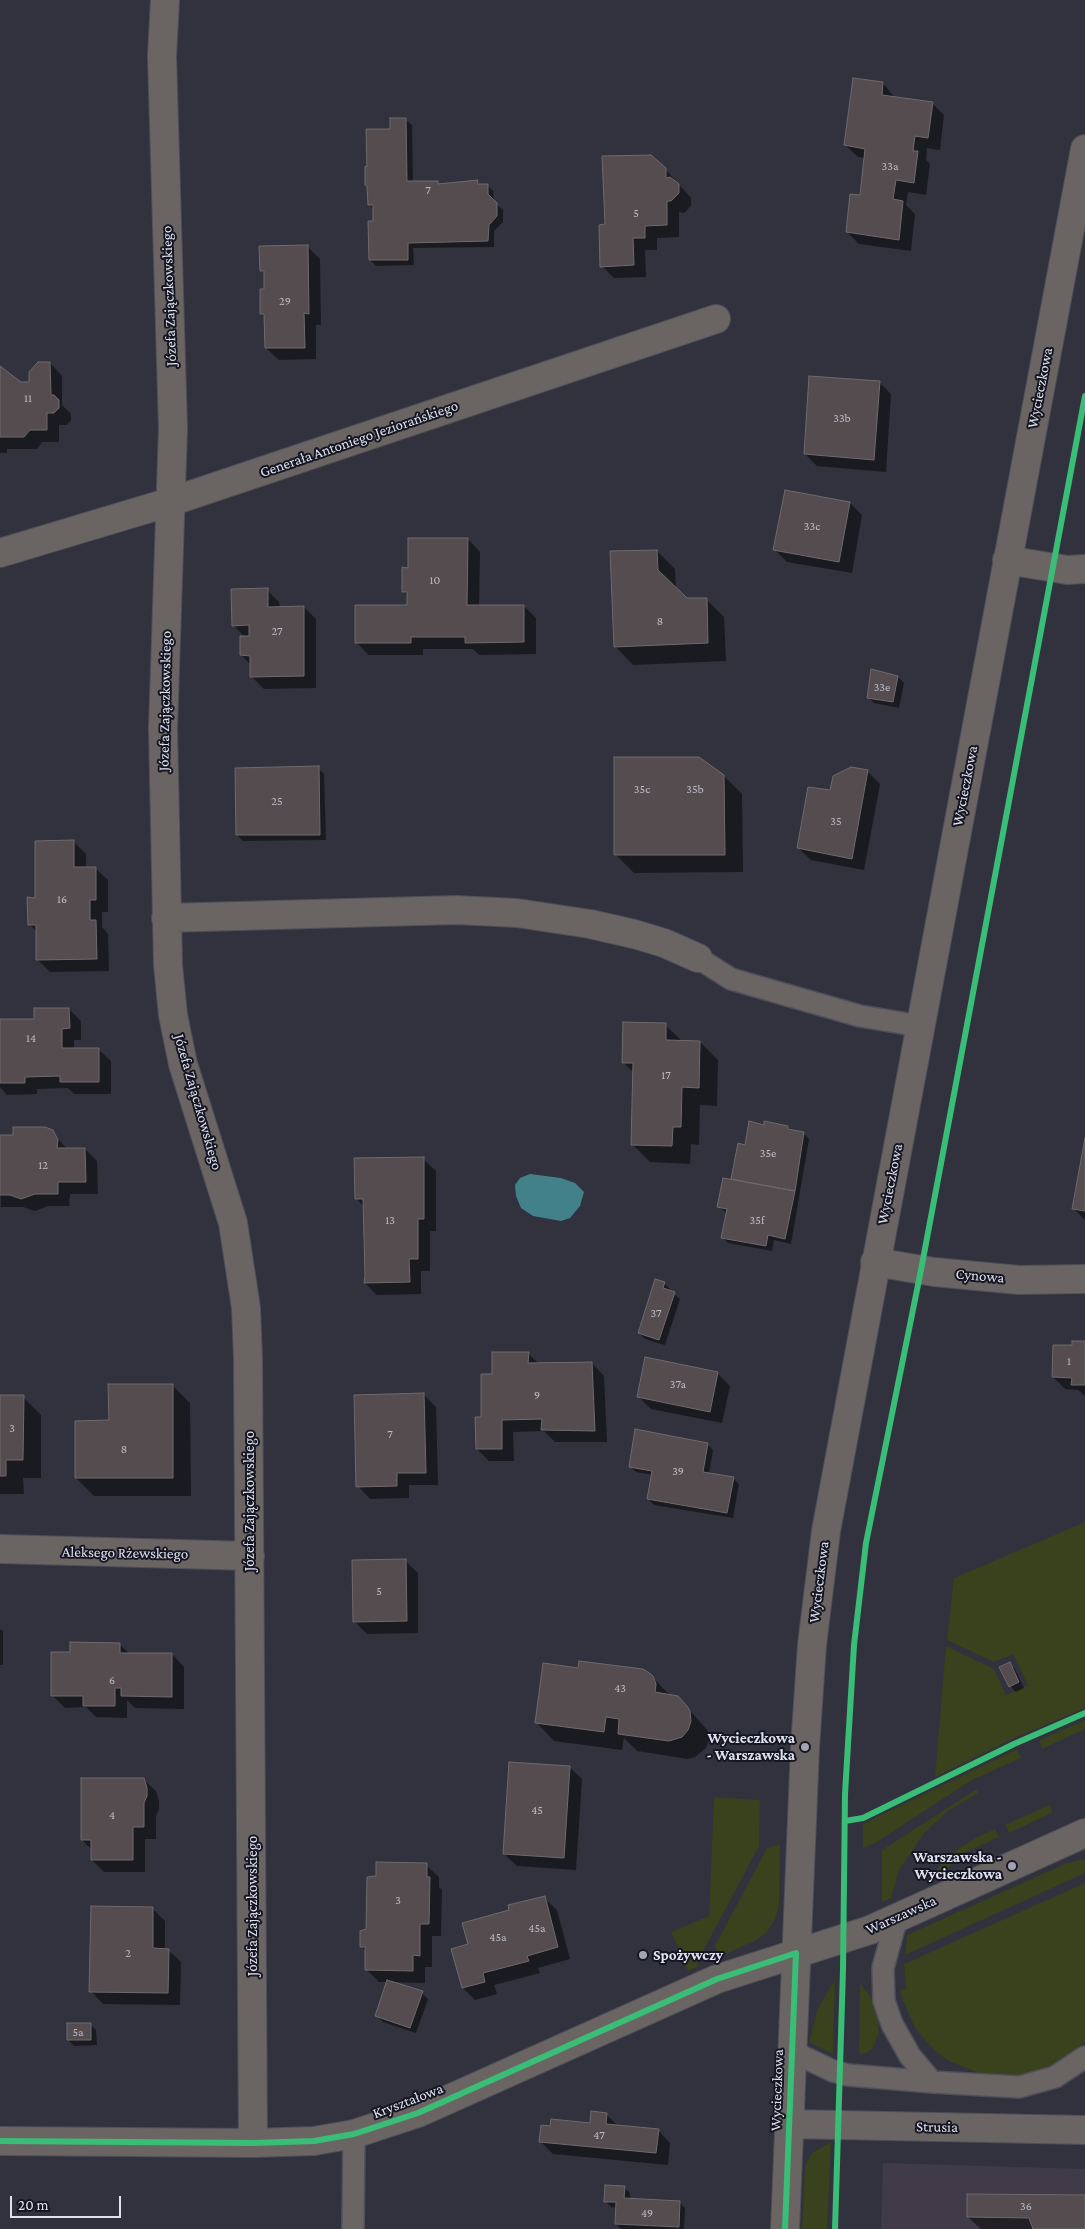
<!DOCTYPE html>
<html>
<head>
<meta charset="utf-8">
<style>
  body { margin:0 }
  #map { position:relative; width:1085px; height:2229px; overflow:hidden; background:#31323e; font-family:"Crimson Pro",serif }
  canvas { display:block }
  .scale { position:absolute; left:10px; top:2196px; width:111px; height:22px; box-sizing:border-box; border:2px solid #dfe1f0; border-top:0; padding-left:6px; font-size:15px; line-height:18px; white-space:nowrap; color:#dfe1f0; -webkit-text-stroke:4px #151621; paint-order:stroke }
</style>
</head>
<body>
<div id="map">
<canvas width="1085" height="2229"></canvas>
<div class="scale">20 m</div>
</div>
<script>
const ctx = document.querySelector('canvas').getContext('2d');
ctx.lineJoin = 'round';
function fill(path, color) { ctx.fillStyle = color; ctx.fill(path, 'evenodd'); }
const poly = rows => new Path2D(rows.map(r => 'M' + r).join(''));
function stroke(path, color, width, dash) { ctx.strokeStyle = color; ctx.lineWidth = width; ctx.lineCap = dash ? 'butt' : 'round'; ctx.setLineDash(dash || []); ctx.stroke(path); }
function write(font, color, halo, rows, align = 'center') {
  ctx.font = font + ' "Crimson Pro",serif'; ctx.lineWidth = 4; ctx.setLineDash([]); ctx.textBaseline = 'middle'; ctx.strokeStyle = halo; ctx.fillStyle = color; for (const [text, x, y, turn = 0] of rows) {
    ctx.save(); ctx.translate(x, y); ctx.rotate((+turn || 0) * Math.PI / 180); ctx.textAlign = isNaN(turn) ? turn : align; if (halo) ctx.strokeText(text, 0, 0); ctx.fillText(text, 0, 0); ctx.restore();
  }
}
fill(poly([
  [883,2163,1085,2169,1085,2229,881,2229]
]), '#413a49');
fill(poly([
  [1085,1522,1085,1708,1012,1739,935,1777,946,1646,994,1669,1006,1695,1028,1685,1013,1654,994,1662,947,1640,954,1578],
  [1085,1720,1085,1729,1042,1749,1039,1740],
  [1017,1749,1021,1758,972,1780,877,1842,863,1848,863,1824],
  [977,1789,978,1793,948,1811,925,1832,899,1870,891,1898,882,1902,882,1850],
  [714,1797,760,1800,759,1846,703,1951,694,1955,699,1966,688,1971,671,1932,709,1916],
  [1051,1804,1052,1813,1009,1833,1005,1825],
  [995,1829,999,1837,962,1854,952,1863,944,1874,928,1881,926,1880,951,1854,977,1837],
  [780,1844,779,1905,775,1919,767,1932,758,1939,719,1957,715,1946,767,1848],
  [1081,1860,1085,1860,1085,1873,905,1955,907,1935,1067,1863],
  [1085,1883,1085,2041,1074,2053,1050,2067,1018,2076,1000,2077,981,2074,947,2060,934,2050,915,2028,903,2001,900,1990,906,1989,904,1964],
  [835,1980,833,2054,809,2042,818,2008],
  [860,1984,871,1997,877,2011,879,2033,872,2049,866,2053,859,2054],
  [831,2142,827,2229,802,2229,805,2166,812,2153]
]), '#39411d');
fill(poly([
  [530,1174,561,1178,575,1183,584,1192,580,1206,570,1218,561,1221,533,1216,521,1208,516,1196,515,1185,520,1178]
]), '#428189');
fill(poly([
  [883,83,895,98,932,103,944,115,940,150,927,148,926,160,930,164,926,195,908,192,906,205,915,214,911,251,859,244,847,232,861,196,865,158,858,157,845,145],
  [405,119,412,125,413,183,437,182,440,185,477,182,480,185,487,185,493,191,494,202,503,210,503,222,494,231,494,247,413,248,414,265,376,266,370,260,374,210,369,204,369,168,392,130],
  [665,169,691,198,691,206,684,213,679,212,679,237,657,238,657,250,645,250,646,277,614,278,602,266,606,226],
  [308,247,320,259,321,325,316,325,316,359,279,360,266,348,266,318,262,314,265,291,265,274,261,270],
  [50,363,62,376,62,405,71,414,71,420,67,425,59,425,59,442,42,442,37,449,7,449,7,453,0,453,0,367,21,383,31,384],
  [879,382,891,394,886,472,817,466,805,454],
  [850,503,862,515,852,573,787,562,775,550],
  [468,539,480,552,479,606,524,606,536,618,536,654,479,655,473,649,423,649,423,655,369,655,356,642,409,606,409,597,403,591,409,569],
  [657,551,675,569,676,589,687,599,706,599,724,617,726,661,633,665,615,646],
  [267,590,279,602,280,608,304,607,316,619,316,688,264,689,252,677,251,665,241,655,245,637,233,625],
  [898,677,904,683,899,708,874,703,868,697],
  [318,768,324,774,326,840,243,841,237,835],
  [867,771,880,784,864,870,811,860,798,848,831,792],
  [724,776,742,794,743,872,634,873,616,855],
  [73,841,86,854,86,868,95,868,108,880,108,912,102,912,102,927,108,934,109,971,50,972,37,959,37,932,29,924],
  [69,1009,81,1021,81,1040,74,1040,74,1049,98,1049,111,1061,111,1094,74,1094,68,1088,37,1089,37,1094,7,1095,0,1087,0,1020,35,1020],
  [665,1025,682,1041,700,1042,718,1060,717,1106,700,1105,699,1145,691,1144,690,1164,650,1162,632,1144,634,1073,623,1062],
  [788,1127,792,1132,803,1133,809,1139,791,1244,774,1240,772,1251,728,1243,722,1237,727,1213,719,1207,732,1181,739,1145,746,1146],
  [52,1132,67,1149,85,1149,97,1161,98,1194,70,1194,69,1206,48,1206,35,1211,23,1207,1,1207,0,1136],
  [1085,1145,1085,1220,1073,1208],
  [423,1159,436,1171,436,1231,430,1231,430,1271,421,1271,421,1294,377,1295,365,1283,366,1259,364,1207,356,1198],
  [664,1283,670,1289,670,1291,680,1299,665,1345,645,1339,639,1333],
  [1085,1343,1085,1396,1078,1390,1065,1389,1053,1377,1073,1346],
  [528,1353,539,1364,592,1363,604,1376,607,1442,555,1442,544,1431,513,1432,514,1461,489,1461,477,1449,493,1375],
  [717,1373,730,1386,722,1423,651,1409,638,1396],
  [172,1385,190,1403,191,1496,94,1496,76,1478,110,1422],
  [424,1395,436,1407,438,1485,409,1485,409,1498,370,1499,358,1486],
  [0,1396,23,1397,41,1415,41,1478,23,1478,24,1494,0,1494],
  [707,1444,713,1450,709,1474,733,1478,739,1484,733,1518,654,1505,648,1499,653,1475,636,1472,630,1466],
  [405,1561,418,1573,418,1633,367,1634,354,1621],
  [0,1629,3,1631,3,1665,0,1665],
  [119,1644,130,1654,172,1654,184,1667,184,1709,135,1708,127,1700,127,1718,96,1717,86,1707,65,1708,52,1695,71,1653],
  [1009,1664,1015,1669,1024,1688,1016,1692,1010,1686],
  [579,1669,652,1677,671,1696,678,1697,708,1731,709,1739,706,1748,695,1757,688,1759,637,1751,624,1738,622,1750,554,1741,536,1722],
  [569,1767,582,1779,576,1870,517,1866,504,1854],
  [143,1779,156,1791,159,1801,159,1809,156,1816,156,1839,145,1839,145,1872,104,1872,92,1860,92,1850,82,1840],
  [426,1865,439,1877,439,1887,442,1890,441,1936,432,1936,432,1967,425,1967,425,1983,391,1982,422,1993,428,1999,416,2033,383,2022,377,2016,387,1982,379,1982,366,1969,366,1952,361,1946,367,1930],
  [544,1898,557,1910,570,1959,538,1968,540,1973,494,1985,497,1994,475,2000,463,1988,510,1911],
  [153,1909,165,1921,165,1950,168,1950,181,1962,180,2005,103,2004,91,1991],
  [90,2024,96,2030,97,2045,74,2046,68,2040],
  [606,2114,619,2127,658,2130,670,2143,668,2165,553,2154,541,2142,592,2124],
  [624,2187,630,2193,630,2200,679,2202,685,2208,684,2229,621,2229,616,2224,617,2208,611,2207,605,2201],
  [1085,2196,1085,2229,981,2229,968,2217]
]), '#0007');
const building = poly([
  [853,78,883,82,882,95,933,102,928,138,915,136,913,151,918,151,914,183,896,180,893,199,903,201,899,240,846,232,850,194,860,195,865,149,844,145,853,78],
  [390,118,406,118,407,181,438,181,438,184,478,180,477,184,488,184,488,194,497,203,497,216,489,225,488,241,408,243,408,260,369,260,368,221,373,221,373,205,368,205,367,186,365,185,365,166,367,167,366,129,390,129,390,118],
  [651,155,666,168,666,178,670,177,679,184,679,193,671,201,667,201,667,225,645,226,645,238,633,238,634,265,600,267,599,225,605,224,602,156,651,155],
  [308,245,309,314,304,313,305,348,265,348,264,314,260,314,260,289,264,289,264,271,260,271,259,246,308,245],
  [38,362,50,362,51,395,54,395,59,400,59,408,54,413,47,413,47,430,30,430,24,437,0,437,0,366,21,382,29,382,29,372,38,362],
  [809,376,880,381,874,460,804,454,809,376],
  [785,490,850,502,839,562,773,550,785,490],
  [408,538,468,538,467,605,524,605,524,642,465,643,465,637,411,637,411,643,355,643,355,605,407,605,407,592,402,592,402,567,408,568,408,538],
  [657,550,658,570,687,598,707,598,708,643,614,647,610,551,657,550],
  [268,588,268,607,304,606,304,676,250,677,250,656,240,655,240,636,249,636,249,625,232,626,231,589,268,588],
  [871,669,898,676,893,702,867,698,871,669],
  [614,757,699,757,724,775,725,855,614,855,614,757],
  [319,766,320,835,236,835,235,768,319,766],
  [851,767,868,770,852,859,797,848,808,787,830,790,833,776,851,767],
  [74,840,74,867,96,867,96,900,90,900,90,920,96,920,97,959,36,960,36,925,28,925,27,897,35,898,35,841,74,840],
  [34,1008,69,1008,70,1028,62,1029,62,1048,99,1048,99,1082,60,1082,60,1076,25,1077,25,1083,0,1083,0,1019,34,1019,34,1008],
  [623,1022,666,1023,666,1040,700,1041,699,1088,682,1087,681,1127,673,1127,672,1146,631,1145,633,1063,622,1063,623,1022],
  [749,1121,764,1125,764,1121,788,1126,788,1129,804,1132,795,1191,731,1179,738,1143,745,1145,749,1121],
  [13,1127,45,1127,53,1130,58,1140,57,1148,85,1148,86,1182,58,1182,58,1194,35,1194,21,1199,10,1195,0,1195,0,1135,13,1135,13,1127],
  [1085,1138,1085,1211,1072,1209,1085,1138],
  [424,1157,424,1219,418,1219,418,1259,409,1259,410,1282,364,1283,365,1276,363,1199,355,1199,354,1158,424,1157],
  [723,1178,795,1191,785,1239,768,1235,766,1246,721,1238,727,1209,717,1207,723,1178],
  [655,1279,665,1282,663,1288,675,1292,659,1340,638,1333,655,1279],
  [1072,1341,1085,1341,1085,1385,1071,1385,1072,1378,1052,1377,1053,1345,1072,1345,1072,1341],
  [492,1352,529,1352,528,1363,592,1362,595,1431,541,1430,542,1419,502,1420,502,1449,476,1449,475,1417,481,1417,481,1374,492,1374,492,1352],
  [645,1357,718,1372,710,1412,637,1397,645,1357],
  [108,1384,173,1384,173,1478,75,1478,75,1421,109,1420,108,1384],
  [424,1393,426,1473,397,1473,397,1486,356,1487,354,1395,424,1393],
  [0,1395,24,1395,23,1460,6,1460,6,1476,0,1476,0,1395],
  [635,1429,708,1443,703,1472,734,1477,727,1513,647,1499,652,1471,629,1467,635,1429],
  [406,1559,407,1621,353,1622,352,1560,406,1559],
  [70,1642,120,1643,120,1653,172,1653,172,1697,121,1696,121,1688,115,1688,115,1706,83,1706,83,1696,51,1696,51,1652,70,1652,70,1642],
  [579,1661,643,1669,648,1672,653,1676,656,1684,655,1692,678,1696,687,1706,690,1711,691,1721,688,1730,682,1737,669,1741,618,1734,619,1719,606,1717,604,1732,535,1723,543,1663,578,1668,579,1661],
  [1010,1662,1019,1682,1009,1687,999,1667,1010,1662],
  [509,1762,570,1766,564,1858,503,1854,509,1762],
  [81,1778,144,1778,147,1788,147,1796,144,1803,144,1827,133,1827,133,1860,91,1860,91,1840,81,1840,81,1778],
  [376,1862,427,1863,427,1877,430,1877,429,1924,420,1924,420,1956,413,1955,413,1971,365,1970,365,1947,360,1947,360,1931,366,1929,367,1877,376,1876,376,1862],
  [545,1896,558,1947,527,1956,529,1961,483,1973,485,1982,462,1988,451,1949,468,1944,462,1923,509,1910,508,1905,545,1896],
  [91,1906,153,1907,153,1948,169,1949,168,1993,89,1992,91,1906],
  [387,1980,423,1991,410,2028,375,2016,387,1980],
  [67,2023,91,2023,91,2040,67,2040,67,2023],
  [591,2111,607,2113,606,2124,659,2129,656,2153,539,2142,541,2125,550,2126,551,2119,590,2123,591,2111],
  [605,2185,625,2186,624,2198,680,2201,679,2227,615,2224,616,2202,604,2202,605,2185],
  [967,2194,1085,2195,1085,2229,1033,2229,1029,2218,967,2217,967,2194]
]);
fill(building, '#544c4e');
stroke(building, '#6f6a6d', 1);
const service = poly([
  [698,958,731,979,860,1016,920,1026],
  [897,1917,883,1968,884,2001,892,2024,910,2056,932,2082,1019,2087,1055,2077,1085,2057],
  [791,2051,833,2071,848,2075,932,2082],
  [353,2229,354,2134]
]);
const minor = poly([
  [165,0,162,56,173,428,163,728,168,965,173,1015,183,1064,233,1223,246,1308,248,1358,253,2143],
  [0,553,170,502,716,319],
  [1007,560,1067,570,1085,569],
  [166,918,456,910,517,913,590,924,634,934,664,943,698,958],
  [875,1262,934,1272,1019,1280,1085,1279],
  [0,1549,250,1556],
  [788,2124,1085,2130]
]);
const tertiary = poly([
  [0,2141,253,2143,314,2141,354,2134,418,2113,717,1979,870,1930,1085,1833],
  [785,2229,805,1747,812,1645,826,1531,1085,149]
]);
stroke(service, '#4e4f5a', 24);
stroke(minor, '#4e4f5a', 30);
stroke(tertiary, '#4e4f5a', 30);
stroke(service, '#6a6563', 21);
stroke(minor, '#6a6563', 28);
stroke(tertiary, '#6a6563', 28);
stroke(poly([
  [845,1821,863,1818,1014,1744,1085,1713],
  [0,2141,253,2143,314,2141,354,2134,418,2113,717,1979,796,1953,785,2229],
  [835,2229,843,1970,845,1794,854,1645,866,1543,921,1270,1085,396]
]), '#3abd76', 6);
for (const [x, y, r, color] of [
  [805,1747,5,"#a2a4b2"],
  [1012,1866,5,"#a2a4b2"],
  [643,1955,5,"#a2a4b2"]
]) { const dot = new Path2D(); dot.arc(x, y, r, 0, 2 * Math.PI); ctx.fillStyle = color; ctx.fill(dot); stroke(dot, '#151621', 2); }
write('12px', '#bcbcc8', null, [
  ["33a",890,166],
  ["7",428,190],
  ["5",636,213],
  ["29",285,301],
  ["11",28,398],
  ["33b",842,418],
  ["33c",812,526],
  ["10",435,580],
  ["8",660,621],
  ["27",277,631],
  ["33e",882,687],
  ["35c",642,789],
  ["35b",695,789],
  ["25",277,801],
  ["35",836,821],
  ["16",62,899],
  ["14",31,1038],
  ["17",666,1075],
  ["35e",768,1153],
  ["12",43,1165],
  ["13",390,1220],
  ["35f",757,1220],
  ["37",656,1313],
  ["1",1069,1361],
  ["37a",678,1384],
  ["9",537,1395],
  ["3",12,1428],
  ["7",390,1434],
  ["8",124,1449],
  ["39",678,1471],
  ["5",379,1591],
  ["6",112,1680],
  ["43",620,1688],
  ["45",537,1810],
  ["4",112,1815],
  ["3",398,1900],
  ["45a",537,1928],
  ["45a",498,1937],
  ["2",128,1953],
  ["5a",78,2032],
  ["47",599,2135],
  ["36",1026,2206],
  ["49",647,2213]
]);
write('15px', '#dfe1f0', '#151621', [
  ["Józefa Zajączkowskiego",169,296,-92],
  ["Wycieczkowa",1040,388,-79],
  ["Generała Antoniego Jeziorańskiego",359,439,-19],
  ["Józefa Zajączkowskiego",165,701,-89],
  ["Wycieczkowa",965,786,-79],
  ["Józefa Zajączkowskiego",198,1102,74],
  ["Wycieczkowa",890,1184,-79],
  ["Cynowa",980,1276,5],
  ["Józefa Zajączkowskiego",249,1501,-90],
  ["Aleksego Rżewskiego",125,1553,1],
  ["Wycieczkowa",819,1582,-83],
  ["Józefa Zajączkowskiego",252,1906,-90],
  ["Warszawska",901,1915,-24],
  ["Wycieczkowa",777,2090,-88],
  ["Kryształowa",408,2101,-21],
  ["Strusia",937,2127,1]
]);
write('bold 15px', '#dfe1f0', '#151621', [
  ["Wycieczkowa",795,1738],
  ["- Warszawska",795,1755],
  ["Warszawska -",1002,1857],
  ["Wycieczkowa",1002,1874],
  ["Spożywczy",653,1955,"left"]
], 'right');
</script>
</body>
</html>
